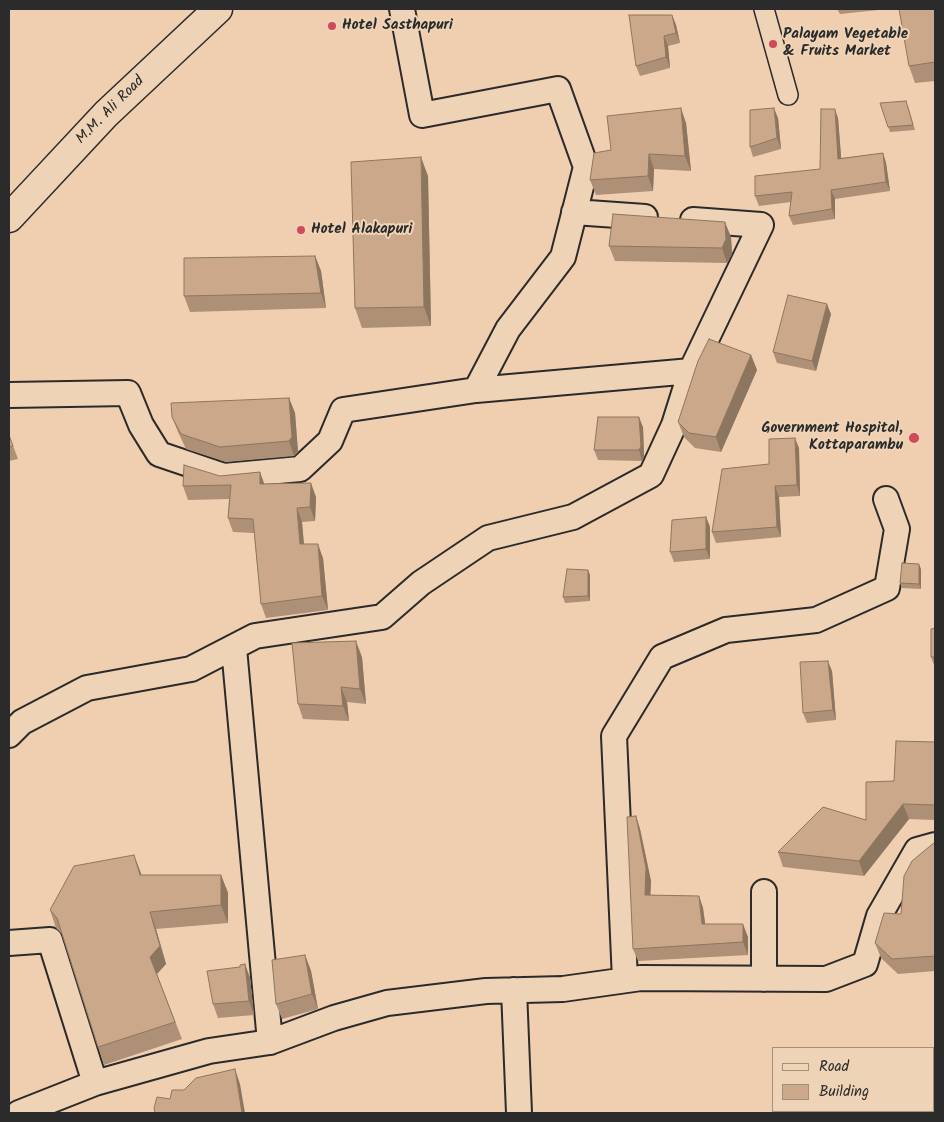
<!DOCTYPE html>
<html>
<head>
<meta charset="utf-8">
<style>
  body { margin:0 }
  #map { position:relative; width:944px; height:1122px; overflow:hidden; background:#f0cfb0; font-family:Kalam,sans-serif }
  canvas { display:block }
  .frame { position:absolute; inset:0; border:10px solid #2b2b2b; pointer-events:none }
  .legend { position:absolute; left:772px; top:1047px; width:162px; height:65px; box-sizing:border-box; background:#efd3b6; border:1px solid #a1907e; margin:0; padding:6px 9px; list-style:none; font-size:15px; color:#2b2b2b }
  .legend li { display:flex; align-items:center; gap:10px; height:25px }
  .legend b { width:25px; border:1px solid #a1907e }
</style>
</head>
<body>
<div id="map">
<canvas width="944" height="1122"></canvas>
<div class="frame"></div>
<ul class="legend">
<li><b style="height:6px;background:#efd3b6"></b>Road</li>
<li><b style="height:14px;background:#caa889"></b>Building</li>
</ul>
</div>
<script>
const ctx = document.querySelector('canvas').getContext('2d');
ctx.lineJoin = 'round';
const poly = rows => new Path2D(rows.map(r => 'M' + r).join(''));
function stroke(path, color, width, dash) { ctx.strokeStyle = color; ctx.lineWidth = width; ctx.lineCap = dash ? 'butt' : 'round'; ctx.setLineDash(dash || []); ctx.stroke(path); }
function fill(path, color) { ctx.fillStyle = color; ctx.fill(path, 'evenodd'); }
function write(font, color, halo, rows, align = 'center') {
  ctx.font = font + ' Kalam,sans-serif'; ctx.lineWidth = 4; ctx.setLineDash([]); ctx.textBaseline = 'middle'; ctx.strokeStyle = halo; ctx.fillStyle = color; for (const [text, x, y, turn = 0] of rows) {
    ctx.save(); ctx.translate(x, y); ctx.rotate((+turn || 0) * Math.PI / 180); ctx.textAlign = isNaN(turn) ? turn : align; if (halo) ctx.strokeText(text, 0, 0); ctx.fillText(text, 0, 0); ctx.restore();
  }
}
const pedestrian = poly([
  [764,9,788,95]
]);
const minor = poly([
  [402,9,422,115,558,89,586,167,563,257,508,329,476,390],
  [574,212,645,217],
  [9,395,128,393,141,425,159,454,224,476,300,469,330,441,343,410,476,390,691,371,761,225,693,220],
  [234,648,270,1042],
  [9,735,22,722,87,688,191,669,255,636,382,617,421,583,488,538,573,517,651,475,674,425,691,371],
  [764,892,764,979],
  [9,943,50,940,95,1083,209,1051,270,1042,334,1018,387,1003,486,991,563,989,641,978,826,979,865,964,879,916,917,850,935,845],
  [625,980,614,736,662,657,726,630,816,620,887,588,897,529,886,499],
  [514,990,519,1113],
  [19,1113,95,1083]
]);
const secondary = poly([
  [9,218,106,114,218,9]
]);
stroke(pedestrian, '#2b2b2b', 22);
stroke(minor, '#2b2b2b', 28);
stroke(secondary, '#2b2b2b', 31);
stroke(pedestrian, '#efd3b6', 19);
stroke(minor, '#efd3b6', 24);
stroke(secondary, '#efd3b6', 28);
fill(poly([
  [837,9,888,9,840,14],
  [935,9,935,81,915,83,909,66],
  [672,15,676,25,680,43,668,46,670,68,640,76,636,66],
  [880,103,908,106,915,130,890,132],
  [778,118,781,149,753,157,750,147],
  [838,118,841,158,883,153,886,163,890,191,835,199,835,219,793,225,789,216,791,202,759,206,755,196,820,169],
  [686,123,691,171,654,169,653,191,596,195,590,180],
  [428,176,431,326,362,328,355,308],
  [731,237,732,254,727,263,615,261,609,246],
  [315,256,321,271,326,308,190,312,184,296],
  [831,314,816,371,777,363,773,352],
  [751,355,757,370,721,452,695,448,684,437,678,422],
  [289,398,295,413,298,452,294,456,226,462,186,449,178,432,172,417],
  [643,427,644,456,642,461,598,460,594,450],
  [9,435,18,459,9,461],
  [799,448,800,496,779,497,781,537,716,543,712,532,769,464],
  [260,472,264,484,316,497,315,521,302,522,304,544,323,558,328,610,266,618,261,604,254,533,233,532,228,518,229,499,188,500,183,486,220,476],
  [706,517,710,527,710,559,674,562,670,552],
  [921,569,921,589,902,588,900,583],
  [588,570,590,575,590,601,565,603,563,597],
  [935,628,935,668,931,657],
  [362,657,366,704,347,702,349,721,303,719,298,704],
  [832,671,836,720,807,723,803,713],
  [935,742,935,820,909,819,864,876,783,867,778,852,866,820,894,781],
  [636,816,640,829,651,881,650,895,699,896,703,908,705,924,748,937,748,955,638,961,633,949],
  [935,842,935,971,898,974,881,958,875,943,901,914],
  [141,875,221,875,228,893,228,923,156,929,166,964,157,974,182,1039,104,1065,98,1047,62,934,56,928,50,910],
  [305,955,311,971,318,1009,282,1019,276,1004],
  [245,964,250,978,254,1015,218,1018,213,1004]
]), '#ae9076');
fill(poly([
  [672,15,676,25,680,43,676,33],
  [664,36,668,46,670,68,666,57],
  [681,108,686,123,691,171,685,156],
  [774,108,778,118,781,149,777,138],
  [835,109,838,118,842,168,838,159],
  [883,153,886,163,890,191,886,182],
  [649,154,654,169,653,191,648,176],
  [421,157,428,176,431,326,424,307],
  [831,190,835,199,835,219,832,209],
  [725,222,731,237,732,254,727,263,722,248],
  [315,256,321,271,326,308,321,293],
  [827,304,831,314,816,371,812,361],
  [751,355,757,370,721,452,716,437],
  [289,398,295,413,298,452,294,456,289,441],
  [639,417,643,427,644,456,642,461,639,450],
  [795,438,799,448,800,496,797,485],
  [260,472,265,486,260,484],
  [311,483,316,497,315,521,310,507],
  [775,486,779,497,781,537,777,527],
  [297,508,302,522,305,558,300,544],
  [706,517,710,527,710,559,706,549],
  [318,544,323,558,328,610,322,596],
  [919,564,921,569,921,589,919,584],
  [588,570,590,575,590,601,588,596],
  [356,641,362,657,366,704,360,689],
  [828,661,832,671,836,720,833,710],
  [341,687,347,702,349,721,343,706],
  [903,804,909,819,864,876,859,861],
  [636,816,640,829,651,881,650,907,645,895],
  [134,855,141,873,146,893,140,875],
  [221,875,228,893,228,923,221,905],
  [699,896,703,908,707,937,702,924],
  [150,912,156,929,166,964,156,975,150,957],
  [743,924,748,937,748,955,743,942],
  [305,955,311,971,318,1009,312,994],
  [245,964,250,978,254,1015,249,1001],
  [235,1069,240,1084,245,1113,242,1113]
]), '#8d7660');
const building = poly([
  [899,9,935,9,935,62,909,66,899,9],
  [629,15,672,15,676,33,664,36,666,57,636,66,629,15],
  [906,101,913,125,888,127,880,103,906,101],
  [681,108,685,156,649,154,648,176,590,180,594,153,611,150,607,116,681,108],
  [774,108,777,138,750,147,750,110,774,108],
  [821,109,835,109,838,159,883,153,886,182,831,190,832,209,789,216,792,192,755,196,755,176,820,169,821,109],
  [421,157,424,307,355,308,351,162,421,157],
  [613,214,725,222,726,239,722,248,609,246,613,214],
  [315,256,321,293,184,296,184,258,315,256],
  [788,295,827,304,812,361,773,352,788,295],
  [709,339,751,355,716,437,689,433,678,422,698,361,709,339],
  [289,398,292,437,289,441,220,447,181,434,172,417,171,403,289,398],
  [598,417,639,417,641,446,639,450,594,450,598,417],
  [9,435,13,446,9,447,9,435],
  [795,438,797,485,775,486,777,527,712,532,722,469,769,464,769,439,795,438],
  [184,465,220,476,260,472,260,484,311,483,310,507,297,508,300,544,318,544,322,596,261,604,253,519,228,518,231,485,183,486,184,465],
  [706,517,706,549,670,552,672,520,706,517],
  [902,563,919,564,919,584,900,583,902,563],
  [567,569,588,570,588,596,563,597,567,569],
  [935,628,935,657,931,657,931,629,935,628],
  [356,641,360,689,341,687,343,706,298,704,292,643,356,641],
  [828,661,833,710,803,713,800,662,828,661],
  [896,741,935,742,935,805,903,804,859,861,778,852,823,807,866,820,866,782,894,781,896,741],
  [636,816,646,868,645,895,699,896,702,924,743,924,743,942,633,949,627,817,636,816],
  [935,842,935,956,892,959,875,943,884,913,901,914,904,876,912,861,935,842],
  [134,855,140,875,221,875,221,905,150,912,160,946,150,957,175,1022,98,1047,57,918,50,910,74,866,134,855],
  [305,955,312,994,276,1004,272,960,305,955],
  [245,964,249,1001,213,1004,207,971,240,967,240,965,245,964],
  [235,1069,242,1113,155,1113,154,1108,157,1097,170,1099,172,1090,184,1090,196,1078,235,1069]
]);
fill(building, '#caa889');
stroke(building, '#8d7660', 1);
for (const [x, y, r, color] of [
  [332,26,5,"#d1495b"],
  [773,44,5,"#d1495b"],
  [301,230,5,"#d1495b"],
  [914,438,6,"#d1495b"]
]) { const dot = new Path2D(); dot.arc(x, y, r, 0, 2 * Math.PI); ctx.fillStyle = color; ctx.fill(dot); stroke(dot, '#efd3b6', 2); }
write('bold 15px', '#2b2b2b', '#efd3b6', [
  ["Hotel Sasthapuri",342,26],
  ["Palayam Vegetable",783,35],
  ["& Fruits Market",783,52],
  ["Hotel Alakapuri",311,230],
  ["Government Hospital,",903,429,"right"],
  ["Kottaparambu",903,446,"right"]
], 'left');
write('15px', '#2b2b2b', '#efd3b6', [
  ["M.M. Ali Road",111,111,-45]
]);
</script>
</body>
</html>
